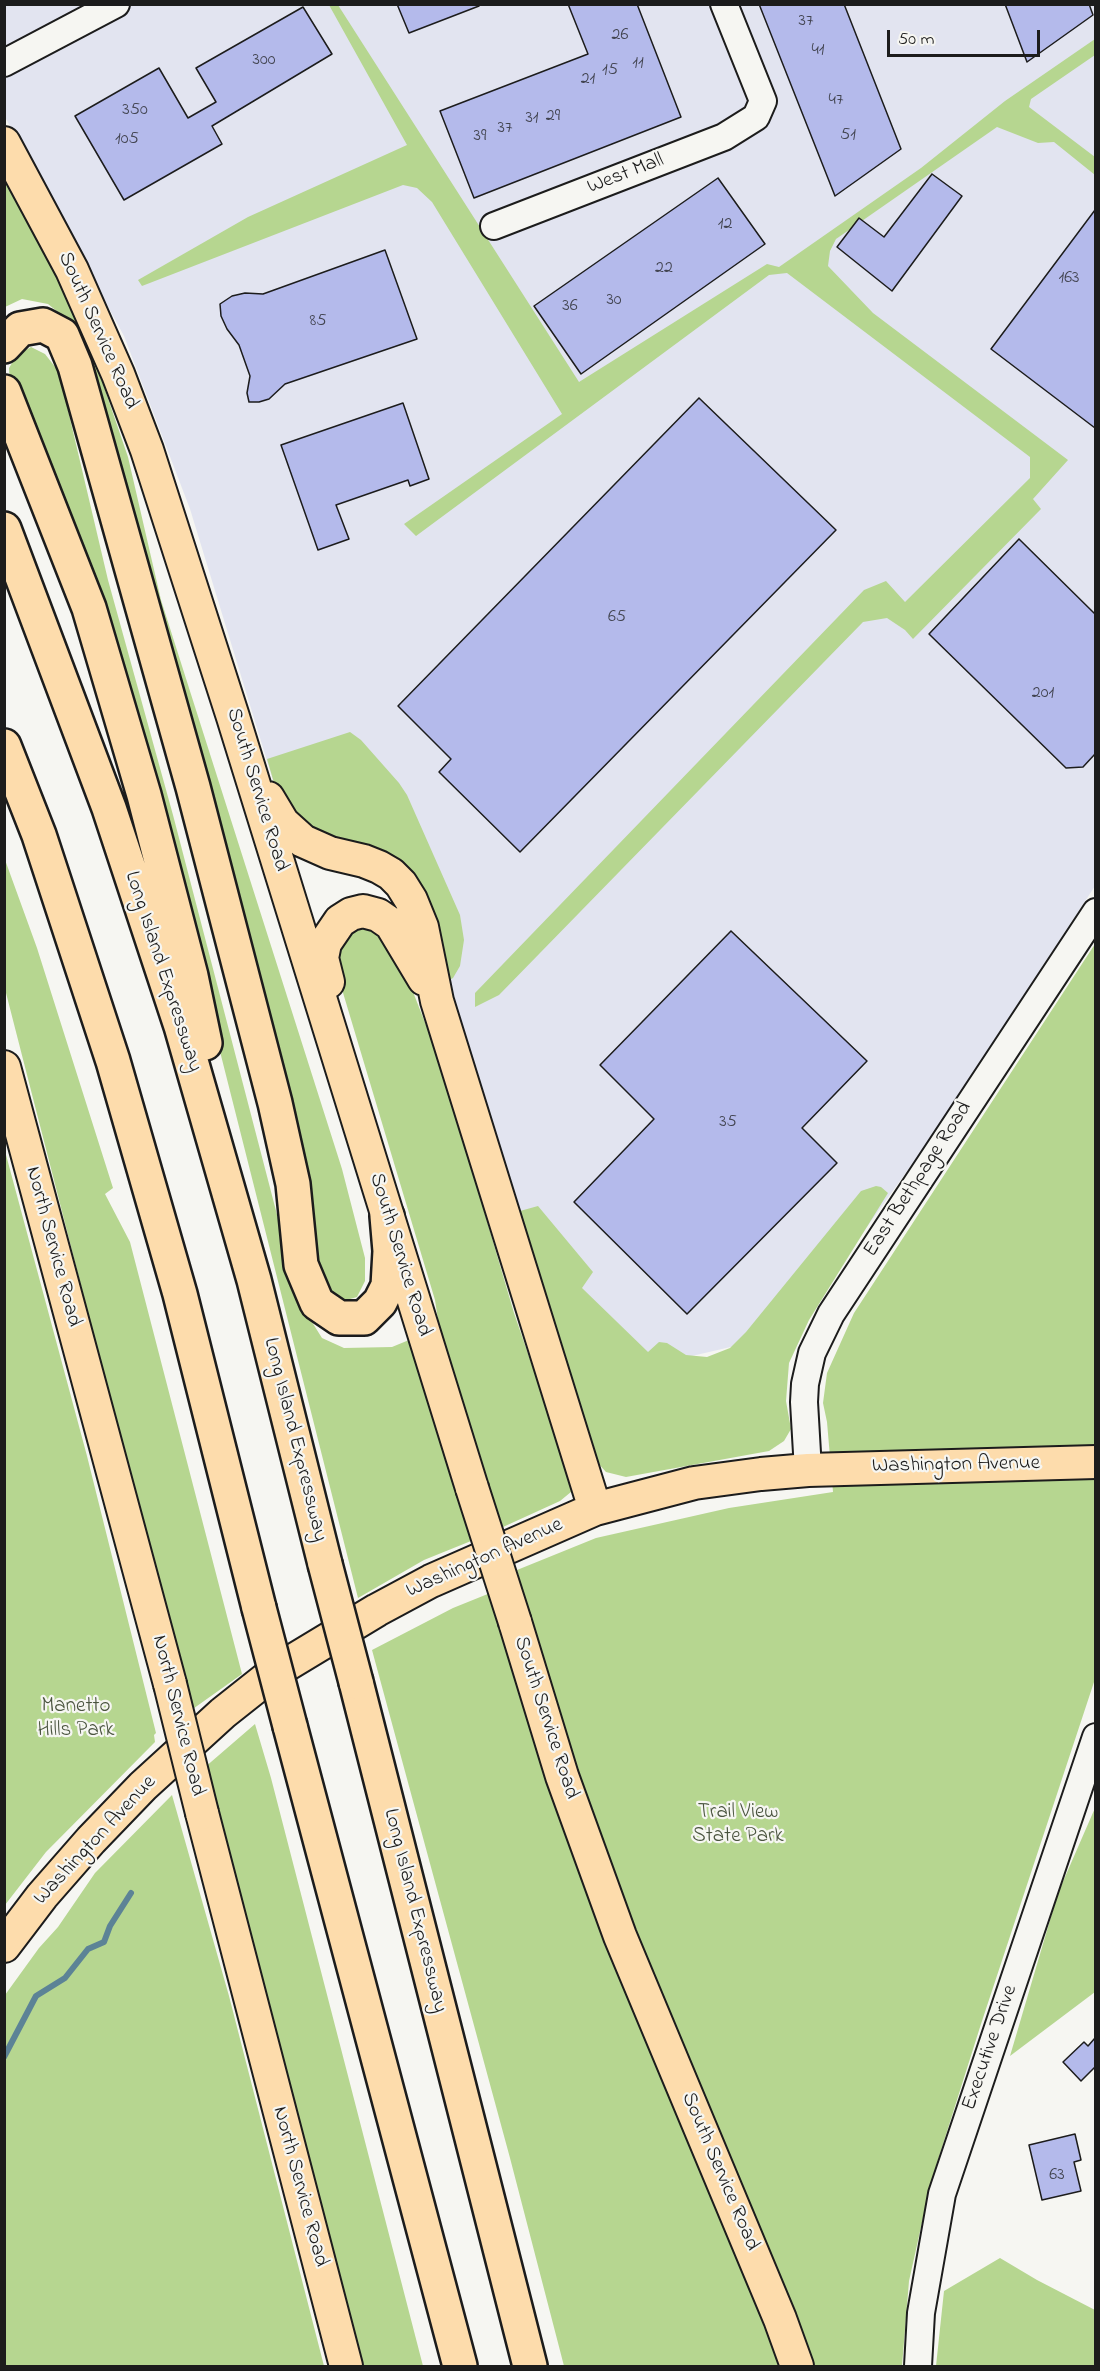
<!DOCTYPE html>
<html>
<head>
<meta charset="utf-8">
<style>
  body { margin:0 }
  #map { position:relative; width:1100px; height:2371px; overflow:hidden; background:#f6f6f2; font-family:"Indie Flower",sans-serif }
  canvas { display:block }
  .frame { position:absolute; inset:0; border:6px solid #1c1c1c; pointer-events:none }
  .scale { position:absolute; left:887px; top:30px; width:153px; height:27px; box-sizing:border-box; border:3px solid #1c1c1c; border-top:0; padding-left:8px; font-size:18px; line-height:21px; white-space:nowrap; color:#1c1c1c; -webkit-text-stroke:4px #f6f6f2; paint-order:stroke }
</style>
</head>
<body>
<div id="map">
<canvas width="1100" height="2371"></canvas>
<div class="frame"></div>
<div class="scale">50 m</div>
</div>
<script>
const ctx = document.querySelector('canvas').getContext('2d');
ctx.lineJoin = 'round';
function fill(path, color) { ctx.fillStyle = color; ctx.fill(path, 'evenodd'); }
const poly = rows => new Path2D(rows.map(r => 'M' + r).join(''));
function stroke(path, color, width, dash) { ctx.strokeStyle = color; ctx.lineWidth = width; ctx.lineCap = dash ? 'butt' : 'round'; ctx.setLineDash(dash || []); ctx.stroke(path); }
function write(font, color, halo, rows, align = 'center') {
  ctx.font = font + ' "Indie Flower",sans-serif'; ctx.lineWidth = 4.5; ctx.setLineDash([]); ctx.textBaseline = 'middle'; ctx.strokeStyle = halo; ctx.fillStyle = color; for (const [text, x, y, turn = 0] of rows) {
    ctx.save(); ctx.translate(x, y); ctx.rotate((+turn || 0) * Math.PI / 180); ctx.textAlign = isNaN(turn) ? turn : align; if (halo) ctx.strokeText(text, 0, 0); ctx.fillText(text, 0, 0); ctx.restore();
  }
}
fill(poly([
  [4,5,1095,5,1095,886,925,1146,791,1333,571,1384,413,889,279,800,190,509,124,336,5,117]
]), '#e2e4f0');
fill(poly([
  [329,5,338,5,579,382,767,264,779,267,921,168,1005,101,1095,39,1095,55,1031,99,1029,107,1095,157,1095,175,1054,142,1038,143,997,127,836,239,830,251,828,266,873,313,1068,460,1033,499,1041,509,913,639,905,630,887,618,863,622,499,995,475,1007,475,993,864,590,886,581,905,602,1030,478,1030,457,787,273,769,275,416,536,404,524,562,414,432,202,417,188,403,185,142,286,138,280,248,217,407,145],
  [4,171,54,262,53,269,89,345,103,384,128,457,161,600,342,1169,365,1258,365,1281,357,1297,343,1301,325,1296,77,342,64,317,48,304,22,299,5,307],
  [31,347,45,354,59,372,108,580,173,815,300,1303,322,1338,344,1348,392,1347,409,1340,471,1541,424,1560,358,1598,207,1000,10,389,9,368,17,355],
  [350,732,361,740,399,783,407,795,460,915,464,940,460,966,453,978,446,982,413,889,329,844,279,800,267,759],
  [4,857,37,948,113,1188,105,1194,130,1242,242,1674,190,1711,5,989],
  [363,928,377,933,399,956,440,1061,514,1313,571,1479,571,1492,560,1501,503,1527,443,1353,435,1300,335,966,339,948,344,941,353,932],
  [1095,944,1095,1679,981,2024,931,2182,909,2281,902,2366,564,2366,510,2158,372,1650,453,1608,520,1581,517,1570,596,1538,729,1508,833,1492,827,1422,823,1403,827,1373,854,1313],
  [5,1151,87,1456,156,1733,154,1735,155,1742,46,1852,5,1905],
  [876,1186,881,1187,888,1193,809,1320,789,1363,786,1401,791,1429,784,1441,769,1451,626,1477,606,1472,597,1462,584,1428,520,1211,538,1206,593,1272,582,1288,648,1352,659,1342,667,1343,686,1355,707,1357,730,1348,746,1332,861,1191],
  [255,1724,271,1778,423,2366,364,2366,207,1780,204,1768],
  [172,1795,229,1996,324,2366,5,2366,5,1995,39,1948,58,1927,95,1873],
  [1095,1808,1095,1992,1010,2056,1058,1893],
  [1000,2258,1037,2280,1095,2310,1095,2366,936,2366,944,2291]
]), '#b6d690');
stroke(poly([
  [4,2057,36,1996,65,1978,88,1949,104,1942,110,1926,131,1893]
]), '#5c8396', 6);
const building = poly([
  [397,4,479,4,479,6,409,33,397,4],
  [568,4,637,4,681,117,474,198,440,111,588,54,568,4],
  [759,4,844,4,901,149,835,196,759,4],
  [1005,4,1089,4,1093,15,1027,62,1005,4],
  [303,7,332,54,212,126,222,144,124,200,75,116,159,68,188,118,216,102,196,68,303,7],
  [932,174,962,196,892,291,837,247,859,218,884,237,932,174],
  [718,178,765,244,581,374,534,306,718,178],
  [1095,210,1095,428,991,349,1095,210],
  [385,250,417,339,285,384,269,399,259,402,249,402,247,393,250,376,239,345,227,329,221,316,220,304,232,296,245,293,263,294,385,250],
  [699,398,836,530,520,852,439,772,451,759,398,706,699,398],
  [403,403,429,479,410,486,408,480,336,505,349,539,318,550,281,445,403,403],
  [1019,539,1095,614,1095,754,1083,767,1066,768,929,634,1019,539],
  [731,931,867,1061,802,1128,837,1163,687,1314,574,1202,654,1119,600,1065,731,931],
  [1095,2038,1095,2067,1081,2081,1063,2062,1084,2042,1088,2046,1095,2038],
  [1075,2134,1081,2160,1074,2162,1081,2191,1042,2200,1029,2145,1075,2134]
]);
fill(building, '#b4baeb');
stroke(building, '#1c1c1c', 1.5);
const minor = poly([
  [4,63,116,4],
  [494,226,724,137,756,117,763,101,724,4],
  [808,1470,804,1402,805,1384,812,1353,831,1314,1096,912],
  [918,2366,921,2313,942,2194,1096,1737]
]);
const major = poly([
  [4,143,72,270,118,374,147,450,233,717,472,1488],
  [268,798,283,823,303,841,330,853,364,861,379,867,391,874,401,884,411,900,422,927,437,1001,595,1509],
  [328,982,322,958,325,943,340,921,351,914,363,911,378,915,391,924,424,979],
  [4,1067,170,1684],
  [515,1622,562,1776,620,1936,780,2319,797,2366],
  [202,1813,346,2366],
  [4,1946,42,1896,91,1840,143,1786,223,1713,276,1671,377,1610,431,1581,595,1509,694,1483,761,1474,808,1470,1096,1462]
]);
const highway = poly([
  [4,346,20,329,43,325,62,335,75,366,193,787,275,1103,293,1184,301,1265,317,1303,339,1318,364,1318,380,1302,388,1286,390,1251,387,1216],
  [4,392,89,608,144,795,191,976,205,1043],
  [4,529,109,808,181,1026,254,1280,325,1564],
  [4,746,39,835,113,1061,180,1294,259,1608],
  [356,1682,530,2366],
  [290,1726,460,2366]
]);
stroke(minor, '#1c1c1c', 30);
stroke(major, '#1c1c1c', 36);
stroke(highway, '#1c1c1c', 38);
stroke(minor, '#f6f6f2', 26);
stroke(major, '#fddcac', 32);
stroke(highway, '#fddcac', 33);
const majorBridge = poly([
  [472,1488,515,1622],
  [170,1684,202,1813]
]);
const highwayBridge = poly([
  [325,1564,356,1682],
  [259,1608,290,1726]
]);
stroke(majorBridge, '#1c1c1c', 36, []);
stroke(highwayBridge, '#1c1c1c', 38, []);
stroke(majorBridge, '#fddcac', 32);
stroke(highwayBridge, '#fddcac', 33);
write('18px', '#424450', null, [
  ["37",806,22],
  ["26",620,36],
  ["41",818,51],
  ["300",264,61],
  ["11",638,64],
  ["15",610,71],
  ["21",588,80],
  ["47",836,101],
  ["350",135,111],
  ["29",553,117],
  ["31",532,119],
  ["37",505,129],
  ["51",848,136],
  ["39",480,137],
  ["105",127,140],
  ["12",725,225],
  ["22",664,269],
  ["163",1069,279],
  ["30",614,301],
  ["36",570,307],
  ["85",318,322],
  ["65",617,618],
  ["201",1043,694],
  ["35",728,1123],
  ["63",1057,2176]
]);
write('21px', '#1c1c1c', '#f6f6f2', [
  ["West Mall",626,175,-21],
  ["South Service Road",97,331,66],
  ["South Service Road",256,790,73],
  ["Long Island Expressway",162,972,72],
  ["East Bethpage Road",919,1180,-57],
  ["North Service Road",52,1247,75],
  ["South Service Road",399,1255,73],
  ["Long Island Expressway",294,1440,76],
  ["Washington Avenue",956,1466,-1],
  ["Washington Avenue",485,1559,-24],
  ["North Service Road",177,1716,76],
  ["South Service Road",545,1718,72],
  ["Washington Avenue",96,1841,-47],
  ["Long Island Expressway",414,1911,76],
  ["Executive Drive",991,2048,-71],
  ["South Service Road",719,2172,67],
  ["North Service Road",299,2187,75]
]);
write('21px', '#4a543f', '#f6f6f2', [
  ["Manetto",76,1708],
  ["Hills Park",76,1732],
  ["Trail View",738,1814],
  ["State Park",738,1838]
]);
</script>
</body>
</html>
